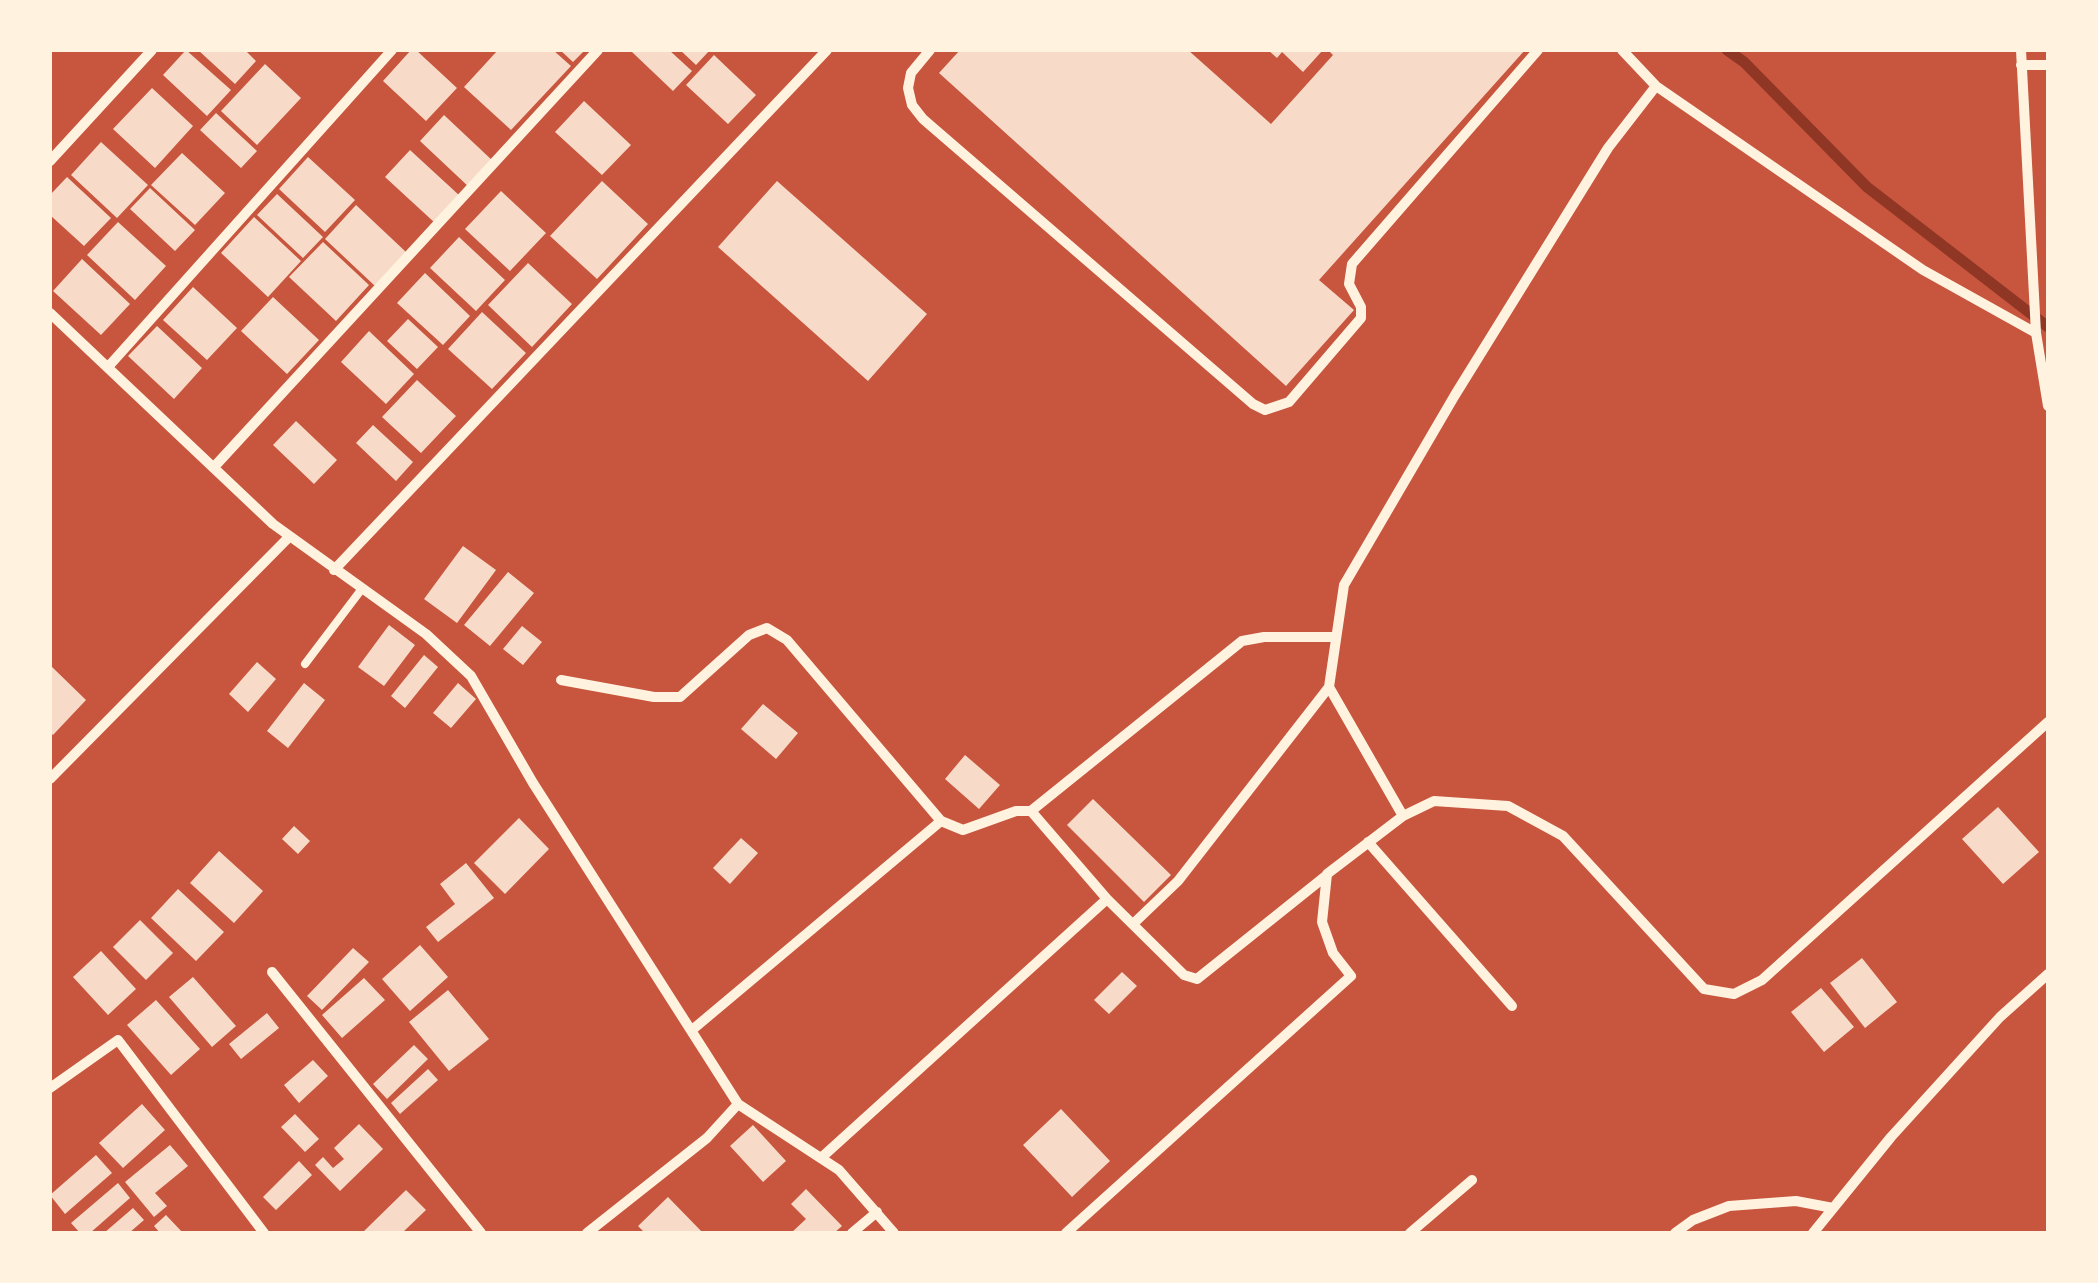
<!DOCTYPE html>
<html>
<head>
<meta charset="utf-8">
<style>
  body { margin:0 }
  #map { position:relative; width:2098px; height:1283px; overflow:hidden; background:#c8553d; font-family:Raleway,sans-serif }
  canvas { display:block }
  .frame { position:absolute; inset:0; border:52px solid #fff3e0; pointer-events:none }
</style>
</head>
<body>
<div id="map">
<canvas width="2098" height="1283"></canvas>
<div class="frame"></div>
</div>
<script>
const ctx = document.querySelector('canvas').getContext('2d');
ctx.lineJoin = 'round';
const poly = rows => new Path2D(rows.map(r => 'M' + r).join(''));
function stroke(path, color, width, dash) { ctx.strokeStyle = color; ctx.lineWidth = width; ctx.lineCap = dash ? 'butt' : 'round'; ctx.setLineDash(dash || []); ctx.stroke(path); }
function fill(path, color) { ctx.fillStyle = color; ctx.fill(path, 'evenodd'); }
stroke(poly([
  [1727,50,1744,62,1867,187,2048,327]
]), '#8f3625', 11);
fill(poly([
  [186,50,231,90,207,116,163,75],
  [198,50,245,50,256,61,235,84],
  [411,50,416,50,457,88,426,121,383,81],
  [498,50,553,50,571,66,511,130,464,87],
  [560,50,585,50,573,62],
  [634,50,669,50,692,71,673,91,632,52],
  [680,50,710,50,696,65],
  [960,50,1188,50,1271,124,1333,55,1328,50,1525,50,1319,280,1354,310,1286,386,939,73],
  [1268,50,1323,50,1303,72,1282,52,1277,58],
  [714,55,756,95,728,124,686,85],
  [265,64,301,98,257,145,221,111],
  [152,88,193,126,155,168,113,129],
  [584,101,631,145,602,175,555,132],
  [216,113,257,151,241,168,200,130],
  [444,115,494,162,470,188,420,141],
  [101,142,148,185,117,218,71,175],
  [410,150,460,196,435,223,385,177],
  [182,153,225,193,195,225,151,185],
  [308,157,355,200,325,232,279,189],
  [67,177,111,218,84,246,50,215,50,195],
  [602,181,648,224,597,279,550,236],
  [777,181,927,314,868,381,718,247],
  [150,188,195,230,175,251,130,209],
  [501,191,546,233,510,271,465,229],
  [277,194,323,237,303,258,257,215],
  [356,205,406,252,375,286,325,239],
  [254,217,301,261,268,297,221,253],
  [118,222,166,266,135,300,87,255],
  [459,237,505,280,476,311,430,268],
  [323,242,369,285,336,321,289,277],
  [82,259,130,304,101,335,53,291],
  [528,263,572,304,532,347,488,305],
  [425,273,470,316,443,345,397,303],
  [193,287,237,328,207,360,163,320],
  [273,297,319,340,287,374,241,331],
  [482,312,526,353,492,389,448,349],
  [408,319,438,347,417,369,387,341],
  [157,326,202,368,174,399,128,356],
  [369,331,414,374,386,404,341,362],
  [417,380,456,416,421,453,382,417],
  [296,421,337,460,314,484,273,445],
  [373,425,413,462,396,481,356,443],
  [463,546,496,570,457,623,424,599],
  [508,572,534,593,490,646,464,625],
  [389,625,415,645,384,686,358,667],
  [522,626,542,642,523,665,503,649],
  [424,655,438,667,405,708,391,696],
  [257,662,276,679,248,712,229,694],
  [50,665,86,700,53,735,50,732],
  [304,683,325,700,288,748,267,731],
  [458,683,476,699,451,728,433,713],
  [763,704,798,733,776,759,741,729],
  [965,755,1000,785,979,809,945,779],
  [1093,799,1171,875,1144,902,1067,825],
  [1998,807,2039,852,2003,884,1962,839],
  [519,818,549,849,505,894,474,863],
  [294,826,310,841,298,854,282,839],
  [741,838,758,853,730,884,713,868],
  [219,851,263,891,234,923,190,883],
  [466,863,494,898,438,942,426,927,455,904,440,884],
  [178,889,224,932,196,961,151,918],
  [140,920,173,953,146,980,113,947],
  [420,945,448,977,410,1011,382,979],
  [353,948,369,962,322,1010,307,996],
  [101,951,136,989,108,1015,73,977],
  [1862,958,1897,1002,1865,1028,1830,983],
  [1122,972,1137,986,1109,1014,1094,1000],
  [193,977,236,1026,212,1047,169,997],
  [364,978,385,1000,342,1038,322,1015],
  [1821,988,1854,1027,1824,1052,1791,1012],
  [448,990,489,1039,449,1071,409,1022],
  [156,1000,200,1049,171,1075,127,1025],
  [267,1013,279,1028,241,1059,229,1044],
  [414,1045,428,1059,387,1099,373,1084],
  [313,1060,328,1076,299,1103,284,1085],
  [428,1069,438,1080,400,1114,391,1103],
  [142,1104,165,1130,123,1168,99,1143],
  [1061,1109,1110,1161,1072,1197,1023,1145],
  [295,1114,319,1139,305,1152,281,1127],
  [359,1124,383,1149,340,1191,315,1165,323,1157,333,1168,344,1159,334,1148],
  [753,1125,786,1161,763,1182,730,1146],
  [170,1145,188,1166,155,1193,167,1206,154,1217,125,1182],
  [96,1155,112,1173,65,1214,50,1195],
  [299,1161,312,1175,276,1210,263,1197],
  [118,1183,130,1198,90,1233,80,1233,71,1223],
  [806,1189,842,1226,834,1233,791,1233,806,1219,791,1204],
  [406,1190,426,1210,402,1233,362,1233],
  [668,1197,703,1233,645,1233,638,1226],
  [133,1208,144,1220,129,1233,104,1233],
  [166,1215,183,1233,160,1233,154,1226]
]), '#f7dbc8');
stroke(poly([
  [305,664,361,590]
]), '#fff3e0', 8);
stroke(poly([
  [930,50,911,73,908,88,912,105,923,119,1253,404,1265,410,1289,402,1361,318,1361,307,1349,284,1352,264,1538,50],
  [1622,50,1656,86,1923,270,2036,333,2048,406],
  [2021,50,2036,333],
  [2021,65,2048,65],
  [50,161,152,50],
  [50,313,273,524,426,634,471,676,533,783,738,1104,839,1170,894,1233],
  [108,367,392,50],
  [214,467,598,50],
  [334,570,827,50],
  [561,680,654,697,680,697,749,635,767,628,787,640,941,821,692,1030],
  [50,779,289,537],
  [1031,811,1242,641,1264,637,1336,637],
  [1403,816,1329,687,1344,585,1455,395,1608,148,1656,86],
  [941,821,963,830,1016,811,1031,811,1107,899],
  [1368,842,1512,1006],
  [1133,924,1178,881,1329,687],
  [272,972,481,1233],
  [50,1088,118,1040,264,1233],
  [821,1158,1107,899,1184,975,1197,979,1327,875],
  [587,1233,707,1138,738,1104],
  [852,1233,877,1212],
  [1066,1233,1351,976,1333,953,1322,922,1327,874,1403,816,1434,801,1508,806,1563,836,1704,989,1734,994,1762,980,2048,722],
  [1410,1233,1472,1180],
  [1675,1233,1693,1220,1729,1206,1796,1201,1833,1208],
  [1813,1233,1891,1137,2000,1017,2048,974]
]), '#fff3e0', 10);
</script>
</body>
</html>
